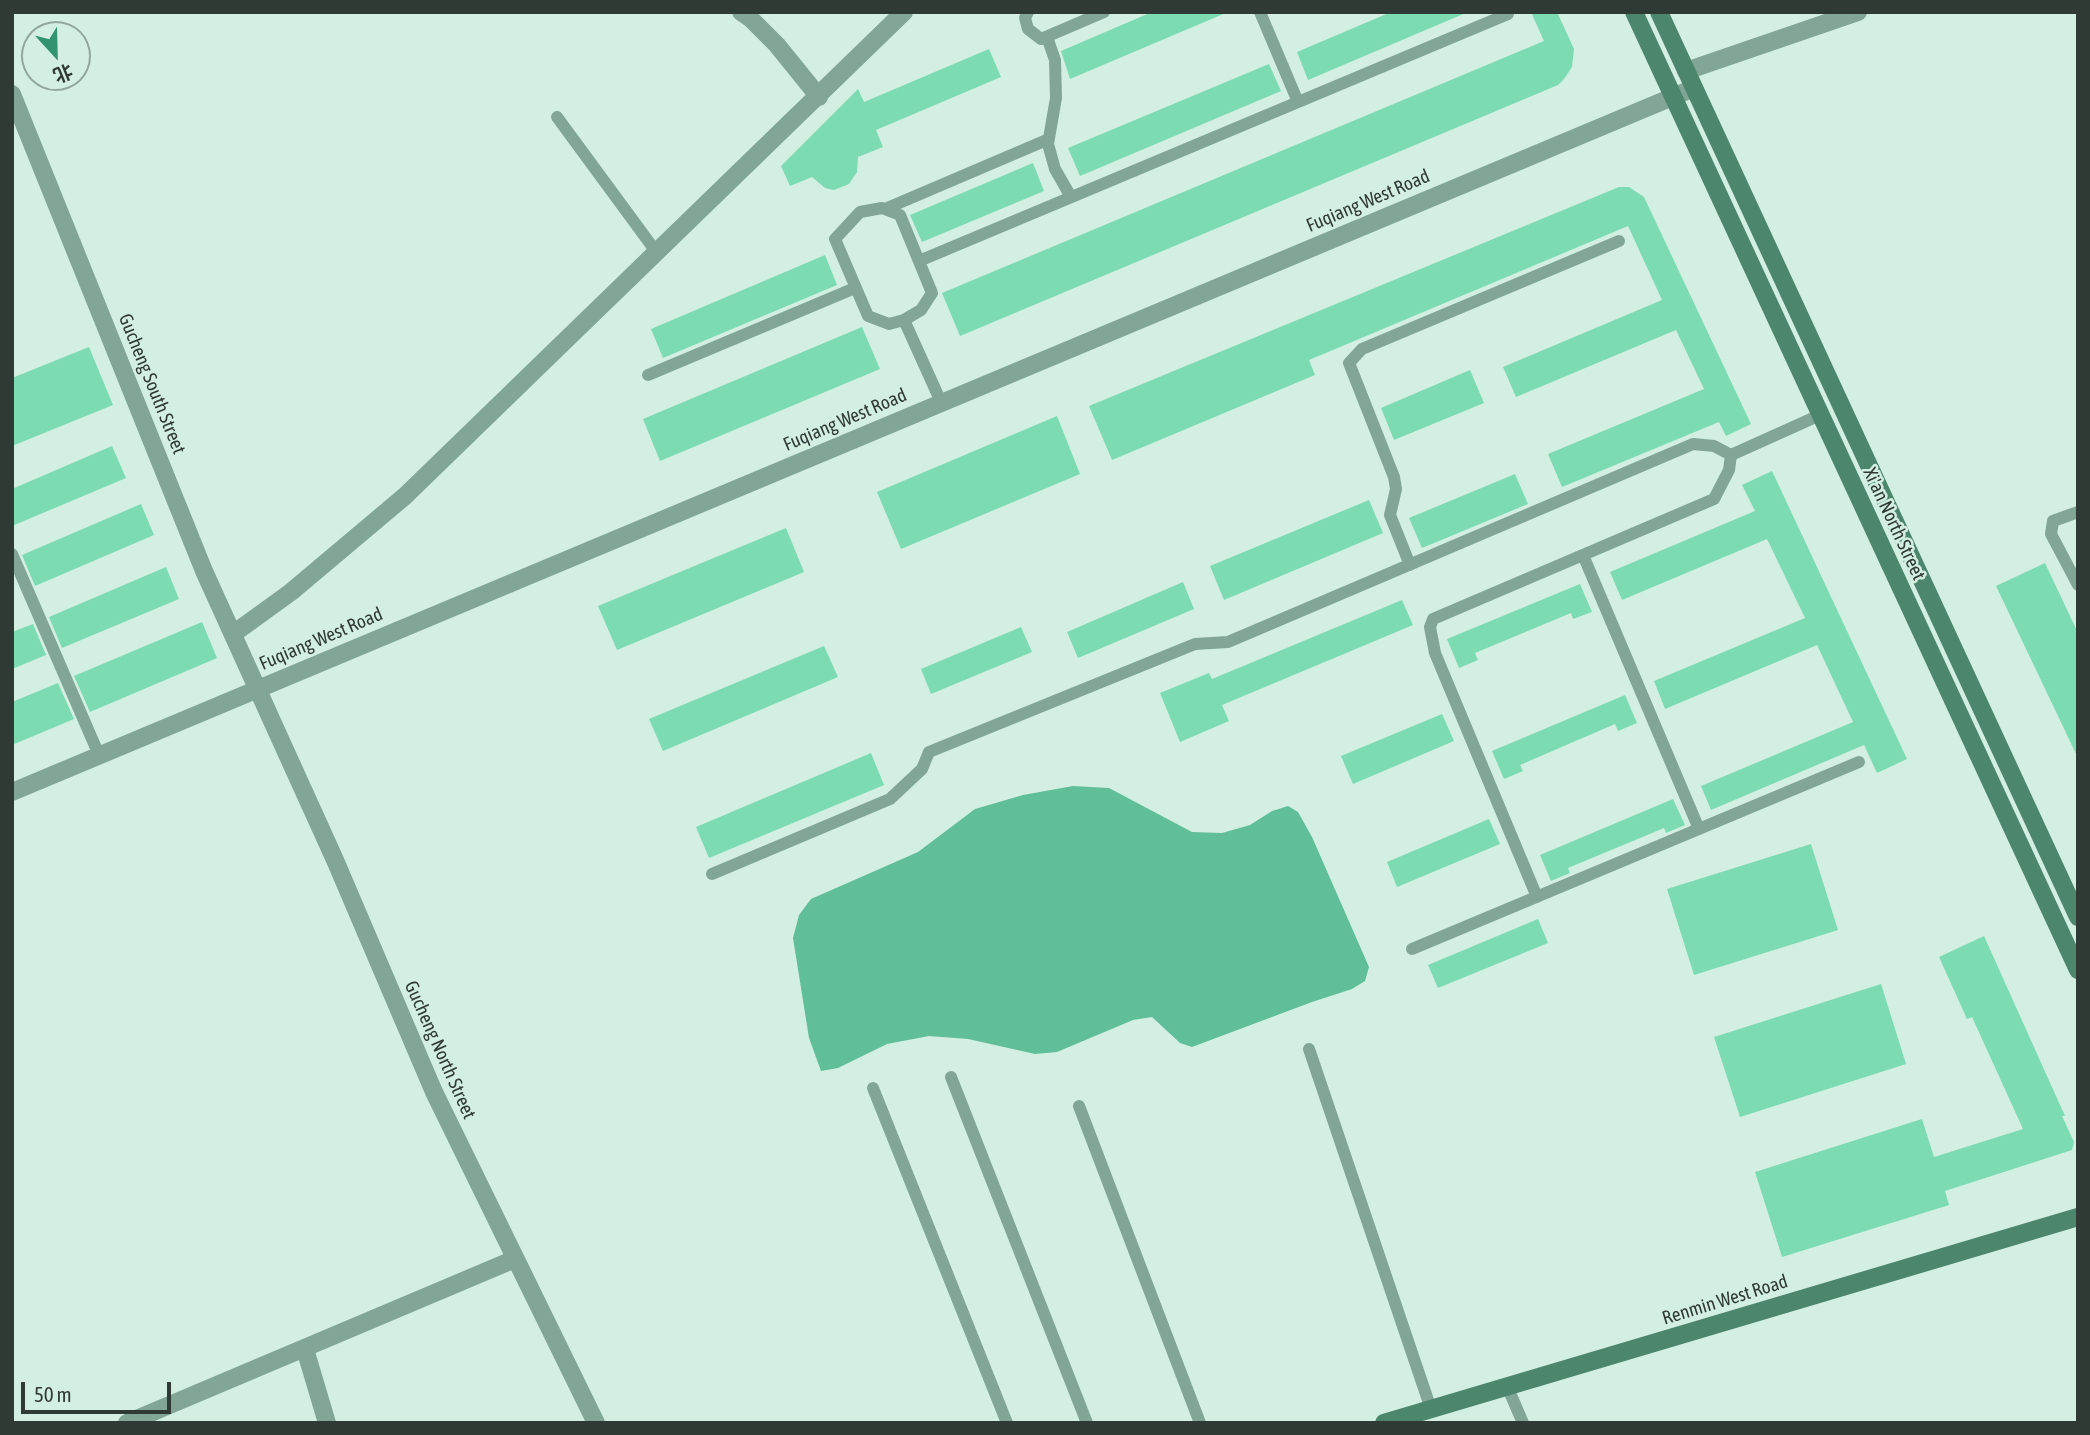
<!DOCTYPE html>
<html>
<head>
<meta charset="utf-8">
<style>
  body { margin:0 }
  #map { position:relative; width:2090px; height:1435px; overflow:hidden; background:#d3efe1; font-family:"Asap Condensed","Noto Sans SC",sans-serif }
  canvas { display:block }
  .frame { position:absolute; inset:0; border:14px solid #303a35; pointer-events:none }
  .north { position:absolute; left:21px; top:21px; width:70px; height:70px; box-sizing:border-box; background:#d3efe1; border:2px solid #92a79c; border-radius:50%; rotate:158deg; font-size:19px; font-weight:700; line-height:28px; text-align:center; color:#303a35 }
  .north::after { content:''; display:block; margin:auto; width:24px; height:32px; background:#31946f; clip-path:polygon(50% 0,100% 100%,50% 72%,0 100%) }
  .scale { position:absolute; left:21px; top:1382px; width:150px; height:32px; box-sizing:border-box; border:4px solid #303a35; border-top:0; padding-left:9px; font-size:21px; line-height:24px; white-space:nowrap; color:#303a35; -webkit-text-stroke:5px #d3efe1; paint-order:stroke }
</style>
</head>
<body>
<div id="map">
<canvas width="2090" height="1435"></canvas>
<div class="frame"></div>
<div class="north">北</div>
<div class="scale">50 m</div>
</div>
<script>
const ctx = document.querySelector('canvas').getContext('2d');
ctx.lineJoin = 'round';
function fill(path, color) { ctx.fillStyle = color; ctx.fill(path, 'evenodd'); }
const poly = rows => new Path2D(rows.map(r => 'M' + r).join(''));
function stroke(path, color, width, dash) { ctx.strokeStyle = color; ctx.lineWidth = width; ctx.lineCap = dash ? 'butt' : 'round'; ctx.setLineDash(dash || []); ctx.stroke(path); }
function write(font, color, halo, rows, align = 'center') {
  ctx.font = font + ' "Asap Condensed",sans-serif'; ctx.lineWidth = 5; ctx.setLineDash([]); ctx.textBaseline = 'middle'; ctx.strokeStyle = halo; ctx.fillStyle = color; for (const [text, x, y, turn = 0] of rows) {
    ctx.save(); ctx.translate(x, y); ctx.rotate((+turn || 0) * Math.PI / 180); ctx.textAlign = isNaN(turn) ? turn : align; if (halo) ctx.strokeText(text, 0, 0); ctx.fillText(text, 0, 0); ctx.restore();
  }
}
fill(poly([
  [1073,786,1109,788,1192,832,1222,833,1250,825,1272,811,1288,806,1298,812,1312,837,1369,967,1365,981,1352,989,1312,1002,1192,1047,1180,1043,1152,1017,1133,1020,1057,1052,1035,1054,968,1039,929,1036,887,1044,838,1068,821,1071,809,1038,793,938,799,915,811,899,918,852,975,809,1023,795]
]), '#60bf98');
fill(poly([
  [1152,12,1228,12,1070,79,1061,51],
  [1391,12,1468,12,1308,80,1297,52],
  [1531,12,1557,12,1574,49,1572,67,1564,79,1558,85,960,336,942,293,1544,41],
  [989,49,1001,77,876,130,883,147,858,157,857,172,849,184,834,190,825,188,812,177,790,186,781,166,858,89,864,102],
  [1269,64,1281,91,1080,176,1068,148],
  [1033,163,1044,191,922,242,910,215],
  [1619,187,1629,187,1644,197,1751,424,1726,436,1719,422,1562,487,1548,454,1704,389,1676,330,1516,397,1503,367,1662,300,1628,226,1309,360,1315,375,1112,460,1089,406],
  [825,255,837,285,663,358,651,329],
  [862,327,880,369,660,461,643,419],
  [89,347,113,405,12,446,12,378],
  [1470,370,1484,403,1394,440,1381,408],
  [1057,416,1080,474,901,549,877,492],
  [112,446,126,478,12,526,12,489],
  [1772,471,1907,759,1877,773,1864,745,1711,810,1701,786,1853,722,1817,645,1665,709,1654,681,1805,618,1767,539,1622,600,1610,572,1755,511,1742,485],
  [1515,474,1528,504,1422,548,1409,518],
  [1369,500,1383,533,1224,600,1210,566],
  [141,504,154,535,35,586,22,555],
  [786,528,804,572,617,650,598,606],
  [2045,563,2078,633,2078,758,1996,586],
  [166,567,179,599,62,648,49,617],
  [1183,582,1194,609,1078,658,1067,632],
  [1580,584,1592,612,1573,619,1571,613,1475,653,1478,660,1459,668,1447,639],
  [1402,600,1413,625,1222,705,1229,721,1180,742,1160,693,1209,673,1212,679],
  [202,622,217,658,90,712,74,676],
  [33,624,46,655,12,669,12,632],
  [1021,627,1032,652,931,694,921,669],
  [824,646,838,677,663,751,649,719],
  [58,683,74,719,12,745,12,702],
  [1625,695,1637,723,1618,731,1615,724,1520,765,1523,771,1504,779,1492,751],
  [1442,714,1454,741,1353,784,1341,756],
  [871,753,884,785,709,858,696,827],
  [1673,799,1685,825,1666,833,1664,828,1568,868,1570,873,1551,881,1540,855],
  [1489,819,1500,844,1397,887,1387,862],
  [1811,844,1838,930,1694,975,1667,889],
  [1538,919,1548,943,1438,988,1428,965],
  [1984,936,2065,1116,2062,1116,2074,1142,2072,1150,1945,1191,1949,1205,1782,1257,1755,1172,1922,1119,1934,1157,2023,1129,1972,1017,1967,1019,1939,957],
  [1881,984,1906,1064,1740,1117,1714,1037]
]), '#7cdbb2');
stroke(poly([
  [1028,12,1025,18,1028,29,1041,39,1104,12],
  [1260,12,1298,102],
  [1047,37,1055,60,1056,98,1048,144,1055,169,1071,197],
  [557,117,657,253],
  [882,208,900,215,932,293,921,310,904,320,889,324,868,316,835,239,860,212,882,208],
  [885,209,1049,139],
  [919,261,1508,14],
  [904,320,941,402],
  [648,375,855,288],
  [1731,455,1820,415],
  [2078,512,2053,521,2051,534,2078,585],
  [12,554,99,755],
  [1583,555,1699,829],
  [1410,565,1390,515,1396,489,1394,477,1349,363,1362,349,1619,241],
  [712,874,890,799,922,769,929,752,1195,644,1228,642,1693,444,1714,446,1731,455,1729,470,1714,499,1433,619,1430,627,1435,653,1537,897],
  [1412,949,1859,762],
  [1309,1049,1431,1409],
  [951,1077,1087,1423],
  [873,1088,1007,1423],
  [1079,1106,1200,1423],
  [1507,1386,1523,1423]
]), '#81a695', 12);
stroke(poly([
  [741,12,751,19,777,45,819,97],
  [1686,71,1858,12],
  [233,634,291,592,405,496,904,12],
  [305,1349,327,1423],
  [127,1423,515,1259]
]), '#81a695', 18);
stroke(poly([
  [12,94,204,571,335,860,434,1092,596,1423],
  [12,792,1694,88]
]), '#81a695', 18);
stroke(poly([
  [1634,12,2078,970],
  [1659,12,2078,917],
  [1384,1423,2078,1217]
]), '#4c866d', 18);
write('19px', '#303a35', '#d3efe1', [
  ["Fuqiang West Road",1368,201,-23],
  ["Gucheng South Street",152,384,68],
  ["Fuqiang West Road",845,420,-23],
  ["Xi'an North Street",1894,524,65],
  ["Fuqiang West Road",321,639,-23],
  ["Gucheng North Street",440,1050,66],
  ["Renmin West Road",1725,1300,-17]
]);
</script>
</body>
</html>
